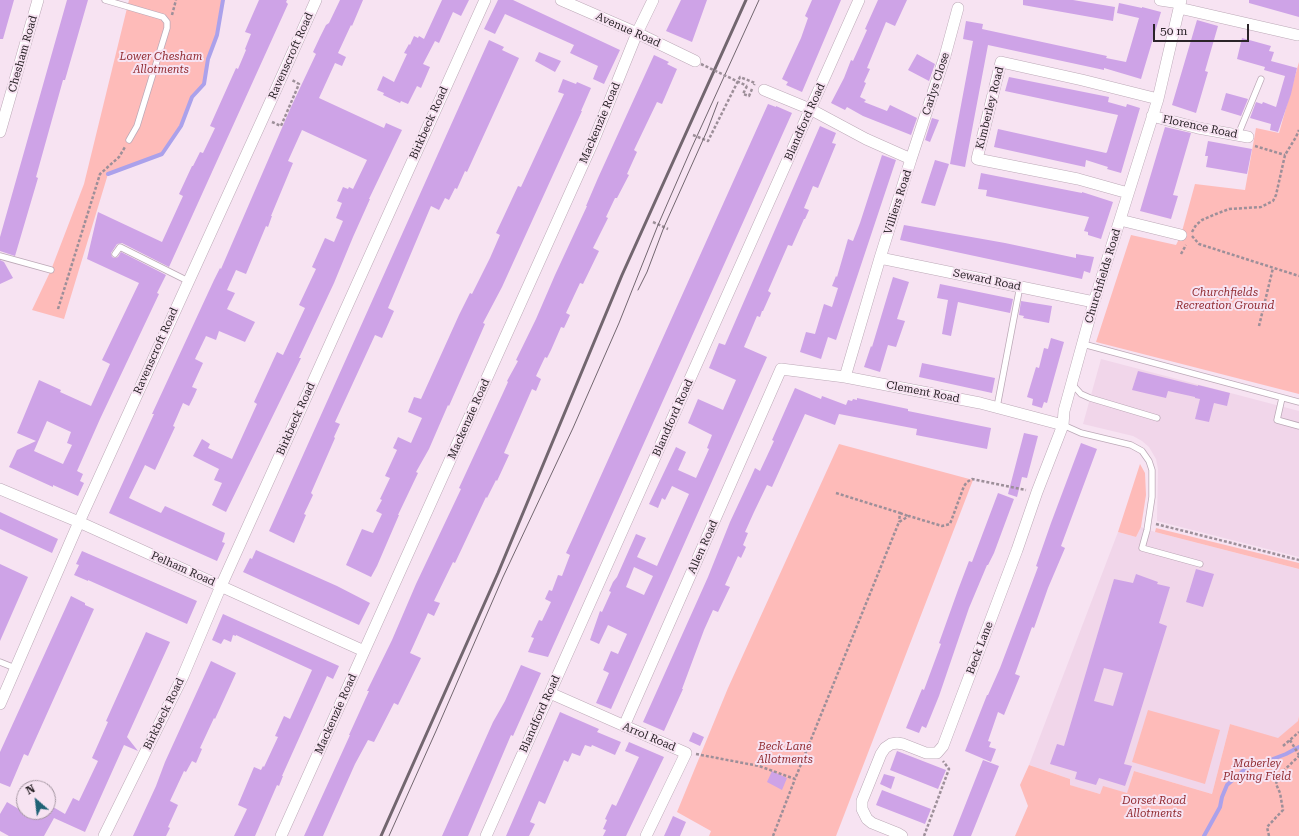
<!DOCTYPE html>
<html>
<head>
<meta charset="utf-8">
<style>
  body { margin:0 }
  #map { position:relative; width:1299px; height:836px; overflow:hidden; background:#f7e3f2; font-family:"Roboto Serif",serif }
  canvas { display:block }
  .north { position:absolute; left:16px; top:780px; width:40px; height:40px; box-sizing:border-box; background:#f7e3f2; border:1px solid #a597a2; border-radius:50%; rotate:332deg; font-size:11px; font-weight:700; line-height:16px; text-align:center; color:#2b2429 }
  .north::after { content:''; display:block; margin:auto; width:14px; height:18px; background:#206276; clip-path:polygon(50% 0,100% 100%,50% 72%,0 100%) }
  .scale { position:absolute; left:1153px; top:24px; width:96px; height:18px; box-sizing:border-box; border:2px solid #2b2429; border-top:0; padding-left:5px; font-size:12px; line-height:14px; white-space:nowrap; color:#2b2429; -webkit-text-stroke:3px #f7e3f2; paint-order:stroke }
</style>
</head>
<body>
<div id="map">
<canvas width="1299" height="836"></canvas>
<div class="north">N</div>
<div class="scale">50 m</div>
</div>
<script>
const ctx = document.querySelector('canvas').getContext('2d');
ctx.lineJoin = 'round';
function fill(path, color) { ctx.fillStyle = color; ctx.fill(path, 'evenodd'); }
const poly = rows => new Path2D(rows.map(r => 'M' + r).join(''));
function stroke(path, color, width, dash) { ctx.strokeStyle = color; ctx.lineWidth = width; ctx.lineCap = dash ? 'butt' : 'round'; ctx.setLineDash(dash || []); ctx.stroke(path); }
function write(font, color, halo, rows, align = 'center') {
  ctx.font = font + ' "Roboto Serif",serif'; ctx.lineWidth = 4; ctx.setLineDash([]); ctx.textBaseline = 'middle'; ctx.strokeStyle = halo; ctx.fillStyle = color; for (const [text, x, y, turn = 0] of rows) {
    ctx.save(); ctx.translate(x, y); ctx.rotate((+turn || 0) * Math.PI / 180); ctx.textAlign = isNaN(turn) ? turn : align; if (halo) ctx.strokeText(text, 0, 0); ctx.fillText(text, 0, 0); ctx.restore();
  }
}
fill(poly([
  [1101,359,1299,411,1299,557,1157,521,1158,469,1156,459,1149,447,1142,441,1133,436,1083,424],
  [1141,527,1155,532,1299,569,1299,716,1298,721,1278,739,1230,724,1212,794,1134,771,1127,794,1103,787,1100,794,1069,785,1070,779,1029,765,1118,532,1136,537]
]), '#f1d6ea');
fill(poly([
  [129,0,223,0,217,35,208,59,204,84,192,97,181,126,162,154,108,174,64,319,32,310,51,270,84,184],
  [1299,62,1299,394,1096,342,1131,235,1176,245,1181,235,1195,184,1245,190,1256,128,1279,133],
  [839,444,973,480,836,836,709,836,711,831,677,812,728,688],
  [1140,464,1145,473,1146,495,1141,527,1136,537,1118,532],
  [1156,528,1299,563,1299,569,1155,532],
  [1148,710,1220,730,1205,784,1132,762],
  [1299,716,1299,836,1015,836,1028,806,1020,785,1029,765,1070,779,1070,785,1100,794,1103,786,1127,793,1134,771,1212,794,1230,724,1278,738,1298,721]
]), '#febbb9');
stroke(poly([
  [108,174,162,154,181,126,192,97,204,84,208,59,217,35,223,0],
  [1204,836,1220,807,1222,797,1227,785,1244,770,1286,754,1299,747]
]), '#aba1eb', 4);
fill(poly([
  [0,0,14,0,3,39,0,39],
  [67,0,88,0,65,80,63,80,36,177,38,178,15,256,0,251,0,237],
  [259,0,287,0,286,2,288,4,169,267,122,243,117,244,111,253,112,257,115,258,118,257,121,252,166,275,157,293,159,294,100,419,77,471,83,474,80,481,84,483,78,496,53,485,53,487,9,467,17,450,36,441,17,433,39,380,61,390,60,392,91,406,110,364,102,360,139,283,87,259,98,212,162,242,183,196,179,194,192,166,193,166,200,152,203,153,215,128,210,126,236,68,238,69,246,50,245,49,251,34,245,32],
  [47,421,71,432,67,443,72,445,63,464,34,451],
  [340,0,363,0,352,26,351,25,338,53,346,57,342,66,335,63,319,98,384,128,386,123,402,130,369,199,370,199,353,237,334,283,299,358,301,358,226,512,212,505,222,483,214,480,219,469,193,456,202,439,210,444,208,448,232,459,257,404,254,402,277,352,283,355,305,308,299,305,316,269,312,267,325,238,334,242,343,221,336,218,342,203,337,201,343,187,348,189,349,187,353,189,367,160,302,130,288,161,293,163,271,216,272,216,268,227,266,226,246,274,236,270,227,290,235,293,227,309,255,322,245,342,219,331,216,340,206,336,195,359,203,363,192,387,197,389,194,396,189,406,183,403,173,426,175,427,155,470,145,465,129,498,161,513,165,506,225,533,222,542,225,543,217,561,109,513,154,414,152,414,214,280,220,268,221,269,291,107,316,54,313,52,320,37,326,25,329,23],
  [442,0,469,0,461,16,453,12,439,43,435,41,423,64,430,67,421,88,417,86,408,104,401,101,400,103,383,95,384,93,377,90,383,76,394,82,407,54,404,53,409,44,410,45,414,36,418,38,419,36,424,39],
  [498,0,513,0,620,50,604,84,593,79,598,66,570,53,574,45,505,14,495,34,484,29],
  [681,0,707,0,692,42,666,31],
  [812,0,841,0,802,92,786,85,788,82,782,79,801,38,808,18,805,16],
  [878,0,907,0,895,26,886,22,867,68,870,69,864,82,866,83,860,97,866,100,864,102,887,111,890,105,917,118,911,135,863,116,847,107,845,110,831,103,844,78,851,60,853,61,867,30,865,29],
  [1023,0,1073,0,1115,7,1113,21,1023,5],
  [1249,0,1299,0,1299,17,1249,3],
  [1119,3,1142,8,1142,7,1161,12,1141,79,1104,68,1104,70,988,45,965,167,950,164,973,41,963,39,966,21,983,24,982,29,1107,56,1106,58,1126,62,1139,18,1117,13],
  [1197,20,1218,26,1205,71,1208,72,1196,113,1172,105],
  [1242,38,1271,46,1269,51,1274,52,1271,61,1297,68,1291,94,1278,132,1270,130,1271,124,1250,118,1256,102,1262,104,1263,102,1276,107,1285,76,1264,70,1265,67,1237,59],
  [489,40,504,47,502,50,519,58,467,172,465,171,457,189,455,188,449,200,445,198,439,210,431,206,388,308,394,311,382,338,375,335,335,422,340,424,334,437,335,438,311,493,313,495,304,514,306,515,294,543,269,531],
  [539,52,561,61,555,72,535,61],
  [917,54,935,64,929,81,908,70],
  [654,55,669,62,667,64,677,69,662,104,657,102,634,150,637,152,627,174,629,175,617,198,615,198,606,217,608,218,593,248,599,251,583,284,580,283,566,313,570,315,564,328,561,327,551,350,547,358,545,357,536,376,541,379,536,391,532,389,504,453,509,455,497,481,496,480,487,498,486,497,455,563,453,562,434,601,440,603,434,616,428,613,410,653,421,658,398,705,394,703,374,742,368,740,355,764,323,836,304,836,350,735,349,735,369,691,367,691,392,640,416,584,461,489,459,488,503,393,508,382,507,381,518,361,516,360,536,319,555,275,587,206,586,206,598,178],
  [1009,77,1109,97,1108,102,1126,107,1127,104,1140,108,1121,173,1107,169,1108,167,1086,160,1085,167,994,147,998,129,1106,153,1107,152,1118,115,1005,91],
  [563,79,576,84,577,82,591,88,581,111,582,111,502,287,483,323,485,324,449,406,448,405,429,449,416,472,418,473,398,515,399,515,377,566,371,577,346,565,362,529,373,533,382,514,376,511,382,500,380,499,390,478,385,476,397,450,393,448,398,437,411,443,422,418,408,412,414,397,421,399,459,315,470,293,472,294,490,258,500,235,496,233,504,216,518,186,521,187,564,94,558,92],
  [1226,93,1248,99,1241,116,1221,110],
  [768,104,776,107,776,106,792,113,548,657,528,652,534,638,531,637,539,620,542,621,551,602,545,599,549,590,552,591,558,575,562,576,570,555,566,553,572,540],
  [932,118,939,120,930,142,925,140],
  [820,126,836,133,832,143,836,144,818,188,813,186,804,208,809,210,805,219,804,219,792,246,788,245,768,291,771,293,763,311,762,311,760,317,757,316,744,347,767,357,611,709,596,703,609,673,603,670,611,651,618,654,627,634,608,625,599,644,590,640,600,611,602,612,611,592,609,591,613,582,617,577,636,534,646,538,637,557,657,566,689,494,672,486,665,500,662,498,658,508,649,504,676,447,686,452,678,470,696,478,709,449,707,448,712,435,688,423,698,399,723,410,736,380,709,368,719,343,725,345],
  [634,567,653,576,644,595,626,587],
  [1165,127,1191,133,1173,195,1178,196,1171,219,1140,211],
  [1208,141,1252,149,1247,174,1206,167,1208,156,1205,156],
  [882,155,896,160,836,340,828,337,821,359,800,352,806,332,815,334,824,304,832,307,838,288,832,286,836,276,837,277,848,239,853,241,860,223],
  [935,160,949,164,935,206,921,203],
  [981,173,1082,193,1082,192,1113,202,1101,239,1088,235,1088,232,1084,231,1089,217,986,196,987,190,978,189],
  [904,225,1005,243,1076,258,1076,254,1094,257,1090,273,1084,271,1082,279,900,240],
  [0,260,4,262,13,278,0,284],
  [893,277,909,282,897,319,905,321,896,347,888,345,880,372,864,367,871,346,872,347],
  [940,284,1013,299,1010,313,958,302,951,336,942,334,948,300,937,298],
  [1021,301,1052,306,1049,323,1023,318,1024,316,1019,315],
  [1051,338,1064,342,1047,403,1044,402,1042,408,1032,405,1033,399,1027,397,1036,367,1039,368,1044,348,1048,349],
  [922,363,995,378,992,393,919,377],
  [1138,371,1198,386,1198,385,1230,393,1227,406,1214,403,1209,422,1195,419,1200,399,1195,398,1195,397,1168,391,1166,398,1132,390],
  [795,388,821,399,822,396,846,405,848,400,852,401,853,399,857,400,857,398,908,409,908,411,991,428,987,449,916,435,917,429,839,414,835,425,805,414,772,487,767,485,754,512,745,532,748,533,743,545,746,547,741,558,738,556,725,585,730,587,718,612,713,610,704,630,682,689,683,689,664,731,643,722,708,577,730,522,751,477,755,468,760,471,774,441,772,440],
  [1024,433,1038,436,1027,478,1022,477,1017,497,1008,494],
  [1081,443,1097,449,1061,546,1065,548,1048,588,1034,628,1032,627,1015,674,1020,676,1004,715,998,712,988,741,991,742,989,747,996,749,991,762,965,751,987,695,988,695,1000,668,1022,610,1038,567,1036,566,1051,523],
  [998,493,1014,499,994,553,988,565,987,565,969,608,939,696,926,728,922,726,919,733,906,728,922,689,924,690,941,644,939,643,958,590,969,561,972,562],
  [0,512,58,539,52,553,0,529],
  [256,550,337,586,370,603,359,625,243,572,250,558,252,559],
  [82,551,197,601,187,624,88,580,88,581,74,575,79,565,76,564],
  [0,564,28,577,0,641],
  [1196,569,1214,574,1203,607,1186,602],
  [1136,574,1158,582,1157,584,1170,587,1159,623,1167,626,1124,764,1132,766,1125,786,1099,778,1096,785,1075,779,1077,772,1050,764,1057,744,1064,746,1114,579,1133,583],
  [1104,668,1123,673,1113,706,1094,701],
  [71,596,85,603,85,605,94,609,28,756,24,754,10,787,0,783,0,752],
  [223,614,339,666,333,679,327,676,282,776,283,776,279,786,277,785,255,836,234,836,247,809,238,805,254,767,261,770,263,766,264,767,278,737,275,736,284,716,290,719,312,670,236,635,236,636,233,635,231,642,224,639,221,644,212,640],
  [146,632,170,642,127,737,138,751,124,745,85,832,54,818,44,836,9,836,0,831,0,814,7,802,32,817,35,812,48,812,48,804,65,814,73,798,79,801,98,761,92,758,108,722,106,721],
  [211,661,236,673,215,719,214,718,200,748,202,749,196,763,192,761,186,772,184,771,170,801,178,805,168,827,170,828,166,836,133,836,156,786,165,762],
  [521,665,541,673,513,736,511,735,468,836,442,836,493,722,505,701],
  [560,712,599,729,597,732,621,742,615,755,592,745,591,747,585,745,580,756,572,753,568,762,564,760,545,804,539,801,530,822,535,824,529,836,506,836],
  [693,732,704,737,700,746,689,741],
  [629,742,664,757,626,836,603,836,606,830,603,829,607,820,605,819,612,804,616,806,639,757,625,751],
  [897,751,946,770,938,789,890,770],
  [983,760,999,766,971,836,953,836],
  [772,771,787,778,782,790,767,782],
  [884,774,895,777,891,789,880,784],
  [882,790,931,809,925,824,876,805],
  [673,816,686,822,680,836,664,836]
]), '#cea3e7');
const lane = poly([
  [105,0,163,17,167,22,167,28,137,126,129,140],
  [1238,135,1261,79],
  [115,254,120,247,188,281],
  [0,256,51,270],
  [1083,344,1299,402],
  [1072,384,1081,394,1090,398,1157,418],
  [1282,398,1277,420,1299,426],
  [997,407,1020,286],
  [1063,425,1081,433,1131,445,1142,451,1149,461,1152,470,1152,497,1147,530,1142,548,1200,564],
  [0,662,15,668]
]);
const street = poly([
  [561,0,637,33,695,61],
  [1160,0,1180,3],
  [1179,8,1297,35],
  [764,90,810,109,866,139,911,159,880,258,845,377],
  [1152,116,1198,128,1248,137],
  [0,132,38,0],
  [911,159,945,56,958,8],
  [1128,193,1078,179,977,159,1001,62,1082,80,1158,99],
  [1120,220,1181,235],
  [880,258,1094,302],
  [0,489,79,522,364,651],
  [550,693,686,753,646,836],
  [0,704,79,522,263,118,282,76,316,0],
  [624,726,781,369,845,377,980,403,1063,425],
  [104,836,183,676,221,586,485,0],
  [281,836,593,142,637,33,653,0],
  [486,836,859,0],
  [902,836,897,833,872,823,867,819,862,809,862,801,881,754,885,748,891,744,897,743,903,744,926,753,937,753,943,746,1017,550,1037,492,1063,425,1064,411,1094,302,1158,99,1181,0]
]);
stroke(lane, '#bca9b7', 7);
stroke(street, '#bca9b7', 12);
stroke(poly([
  [172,15,176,0],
  [747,86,743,94,749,96,752,89],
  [272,122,281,126,299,84,292,80],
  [693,135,708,141,740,77,755,83,754,85],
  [1255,146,1285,155],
  [653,222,668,229],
  [1192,232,1196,225,1202,220,1216,214,1229,209,1261,207,1273,201,1276,195,1285,155,1296,137,1299,130],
  [1192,236,1199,244,1299,276],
  [1181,254,1186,245],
  [58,309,100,174,119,157,125,147],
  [1259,326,1273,268],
  [836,493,900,513,899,522],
  [900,513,908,516],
  [1156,524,1299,560],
  [1290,740,1299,755],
  [1283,746,1299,732],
  [696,754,759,766,795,779,899,522,909,516,942,526,950,524,964,486,967,482,972,479,1026,490],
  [773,836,795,779],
  [924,836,949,769,943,761],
  [1269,836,1267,827,1283,810,1280,793,1276,784,1278,776,1299,756]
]), '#9d8f99', 2.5, [3, 2]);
stroke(lane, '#fff', 5.5);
stroke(street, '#fff', 11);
stroke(poly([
  [638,290,647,272,664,227,707,131,718,102],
  [389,836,436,731,503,577,573,428,619,323,658,225,692,147,759,0]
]), '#72666f', 1);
stroke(poly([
  [381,836,498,573,622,275,746,0]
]), '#72666f', 3);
stroke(poly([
  [701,64,747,86]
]), '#9d8f99', 2.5, [3, 2]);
write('11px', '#2b2429', '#f7e3f2', [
  ["Avenue Road",628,30,24],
  ["Chesham Road",23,54,-74],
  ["Ravenscroft Road",291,56,-66],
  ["Carlys Close",936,84,-72],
  ["Kimberley Road",990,108,-76],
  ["Blandford Road",805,122,-66],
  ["Birkbeck Road",429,123,-66],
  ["Mackenzie Road",600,123,-67],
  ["Florence Road",1200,127,12],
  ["Villiers Road",898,202,-72],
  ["Churchfields Road",1103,276,-73],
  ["Seward Road",987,280,12],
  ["Ravenscroft Road",156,351,-66],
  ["Clement Road",923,392,11],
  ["Blandford Road",673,418,-66],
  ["Birkbeck Road",296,419,-66],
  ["Mackenzie Road",469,419,-66],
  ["Allen Road",703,547,-66],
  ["Pelham Road",183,569,24],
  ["Beck Lane",980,648,-69],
  ["Birkbeck Road",164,714,-64],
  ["Mackenzie Road",336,714,-66],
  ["Blandford Road",540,714,-66],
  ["Arrol Road",649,737,23]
]);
write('italic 11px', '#922e34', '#f7e3f2', [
  ["Lower Chesham",161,57],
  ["Allotments",161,70],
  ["Churchfields",1225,293],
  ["Recreation Ground",1225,306],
  ["Beck Lane",785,747],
  ["Allotments",785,760],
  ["Maberley",1257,764],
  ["Playing Field",1257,777],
  ["Dorset Road",1154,801],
  ["Allotments",1154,814]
]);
</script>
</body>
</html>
